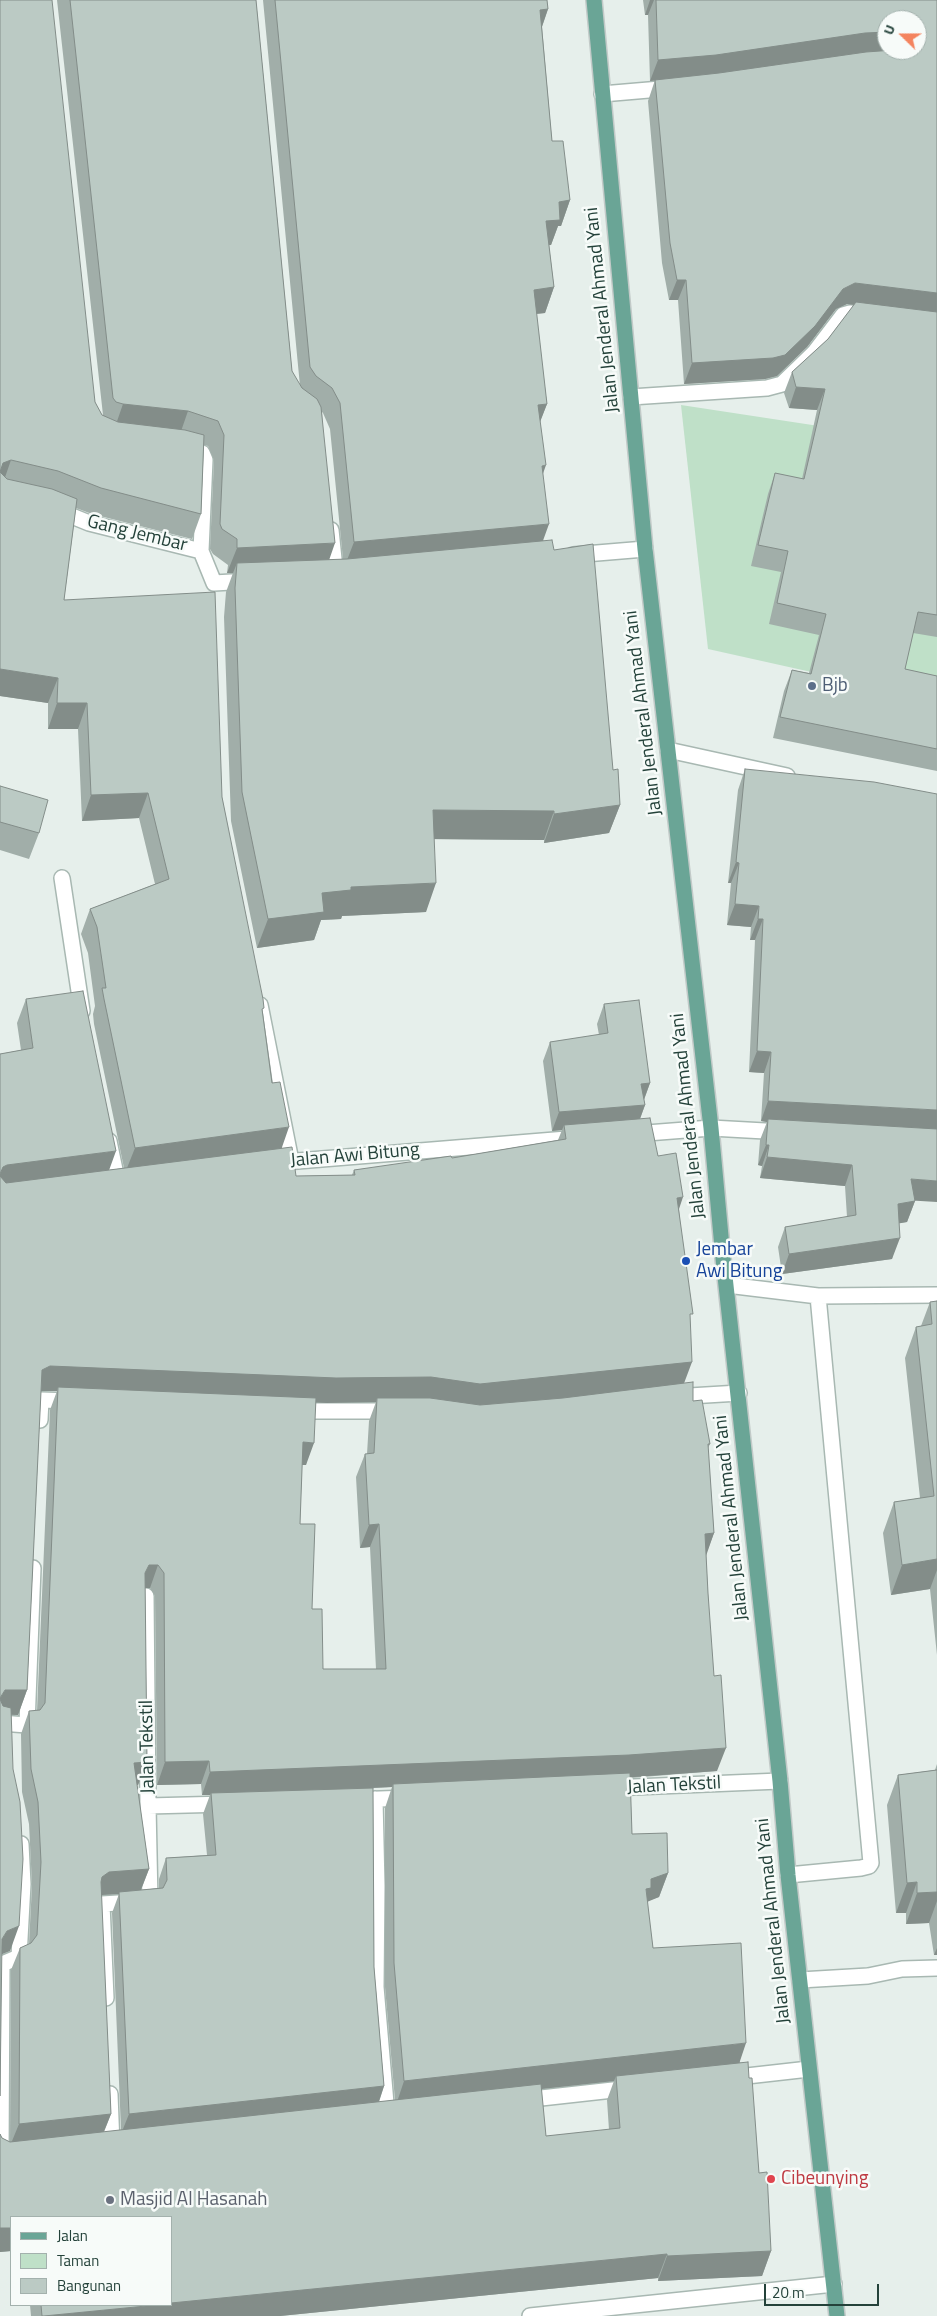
<!DOCTYPE html>
<html>
<head>
<meta charset="utf-8">
<style>
  body { margin:0 }
  #map { position:relative; width:937px; height:2316px; overflow:hidden; background:#e6efeb; font-family:"Titillium Web",sans-serif }
  canvas { display:block }
  .legend { position:absolute; left:10px; top:2216px; width:162px; height:90px; box-sizing:border-box; background:#f7fbf9; border:1px solid #a3b1ad; margin:0; padding:6px 9px; list-style:none; font-size:15px; color:#24423a }
  .legend li { display:flex; align-items:center; gap:10px; height:25px }
  .legend b { width:25px; border:1px solid #a3b1ad }
  .north { position:absolute; left:877px; top:10px; width:50px; height:50px; box-sizing:border-box; background:#f7fbf9; border:1px solid #a3b1ad; border-radius:50%; rotate:292deg; font-size:14px; font-weight:700; line-height:20px; text-align:center; color:#24423a }
  .north::after { content:''; display:block; margin:auto; width:18px; height:22px; background:#f4845f; clip-path:polygon(50% 0,100% 100%,50% 72%,0 100%) }
  .scale { position:absolute; left:764px; top:2284px; width:115px; height:22px; box-sizing:border-box; border:2px solid #24423a; border-top:0; padding-left:6px; font-size:15px; line-height:18px; white-space:nowrap; color:#24423a; -webkit-text-stroke:4px #f7fbf9; paint-order:stroke }
</style>
</head>
<body>
<div id="map">
<canvas width="937" height="2316"></canvas>
<ul class="legend">
<li><b style="height:6px;background:#6aa596"></b>Jalan</li>
<li><b style="height:14px;background:#bfe0c8"></b>Taman</li>
<li><b style="height:14px;background:#bbcac4"></b>Bangunan</li>
</ul>
<div class="north">U</div>
<div class="scale">20 m</div>
</div>
<script>
const ctx = document.querySelector('canvas').getContext('2d');
ctx.lineJoin = 'round';
function fill(path, color) { ctx.fillStyle = color; ctx.fill(path, 'evenodd'); }
const poly = rows => new Path2D(rows.map(r => 'M' + r).join(''));
function stroke(path, color, width, dash) { ctx.strokeStyle = color; ctx.lineWidth = width; ctx.lineCap = dash ? 'butt' : 'round'; ctx.setLineDash(dash || []); ctx.stroke(path); }
function write(font, color, halo, rows, align = 'center') {
  ctx.font = font + ' "Titillium Web",sans-serif'; ctx.lineWidth = 5; ctx.setLineDash([]); ctx.textBaseline = 'middle'; ctx.strokeStyle = halo; ctx.fillStyle = color; for (const [text, x, y, turn = 0] of rows) {
    ctx.save(); ctx.translate(x, y); ctx.rotate((+turn || 0) * Math.PI / 180); ctx.textAlign = isNaN(turn) ? turn : align; if (halo) ctx.strokeText(text, 0, 0); ctx.fillText(text, 0, 0); ctx.restore();
  }
}
fill(poly([
  [681,405,937,444,937,700,708,649]
]), '#bfe0c8');
const minor = poly([
  [602,94,672,88],
  [631,397,767,388,782,384,814,353,843,315,850,313,867,315],
  [186,448,202,453,205,460,201,551],
  [57,510,89,523,201,551,214,583,249,581],
  [331,530,336,578],
  [573,555,645,549],
  [668,750,787,776],
  [62,878,82,1011],
  [260,1005,291,1161],
  [634,1134,711,1128,783,1132],
  [109,1141,118,1184],
  [273,1163,579,1138],
  [727,1285,818,1296,937,1295],
  [673,1397,739,1393],
  [295,1411,392,1411],
  [40,1420,41,1400,72,1401],
  [146,1596,148,1806,227,1804],
  [0,1723,27,1725,33,1568],
  [610,1788,780,1781],
  [375,1799,377,1886,376,1987,387,2115],
  [353,1800,407,1798],
  [788,1875,861,1868,869,1866,871,1863,818,1296],
  [800,1980,868,1976,902,1969,937,1968],
  [106,1998,102,1904,150,1901,148,1806],
  [729,2078,809,2069],
  [110,2094,112,2145],
  [523,2100,631,2088],
  [1,2157,2,1964,19,1957,23,1884,21,1844],
  [530,2316,834,2284]
]);
const major = poly([
  [594,0,645,549,711,1128,723,1258,780,1781,788,1875,837,2316]
]);
stroke(minor, '#a8b8b2', 18);
stroke(major, '#c2cac8', 18);
stroke(minor, '#fff', 15);
stroke(major, '#6aa596', 15);
fill(poly([
  [0,0,95,402,102,415,103,415,57,0,256,0,292,371,300,386,263,0,547,0,548,9,542,27,552,141,570,200,561,226,558,226,551,245,549,245,554,287,545,313,536,314,547,404,540,421,543,473,543,540,554,550,613,770,620,805,609,833,544,843,544,840,434,839,426,912,342,916,341,919,321,920,314,940,257,948,231,821,224,617,226,592,233,573,227,573,228,565,213,554,210,549,214,460,208,446,204,445,201,514,192,539,92,514,76,508,64,600,222,797,263,1013,282,1148,296,1176,352,1175,354,1170,452,1158,558,1140,562,1130,552,1131,543,1061,550,1042,599,1035,597,1024,604,1004,650,1083,644,1100,645,1105,640,1119,658,1156,679,1210,690,1321,684,1383,693,1401,710,1444,708,1448,714,1533,706,1554,717,1771,630,1778,632,1834,668,1873,659,1897,647,1901,653,1948,740,2062,749,2078,759,2173,771,2251,762,2276,658,2281,658,2278,280,2316,31,2316,30,2305,171,2305,171,2217,11,2217,11,2251,0,2252,0,2134,2,2138,10,2142,11,1970,20,1948,29,1944,32,1885,29,1824,22,1792,21,1734,29,1711,37,1711,50,1410,57,1391,41,1391,27,1690,18,1715,11,1715,10,1951,0,1054,21,1050,17,1023,26,999,109,1170,124,1168,94,1024,93,1014,95,1006,88,953,81,934,90,909,155,884,139,818,82,821,78,729,48,729,48,703,0,696],
  [322,412,323,413,330,429,343,559,329,560],
  [316,1402,376,1402,369,1421,367,1454,365,1454,356,1477,360,1548,370,1547,376,1669,323,1669,312,1609,300,1524,302,1465,306,1465],
  [145,1588,150,1588,155,1596,157,1785,201,1784,202,1795,210,1795,203,1814,207,1855,166,1858,159,1879,159,1888,141,1890,149,1869,137,1785,138,1785,147,1762],
  [392,1787,385,1808,385,1987,395,2100,379,2102,384,2086,374,1967,373,1788],
  [119,1894,112,1913,121,2130,104,2132,111,2114,101,1895],
  [614,2081,607,2100,609,2130,546,2136,541,2089],
  [643,0,937,0,937,637,913,633,905,669,937,676,937,771,773,738,784,691,792,670,809,673,819,635,769,624,781,572,751,566,768,494,775,473,802,479,817,410,789,408,784,393,792,372,828,339,854,305,847,304,836,309,807,347,777,376,765,379,684,384,678,300,669,300,662,263,648,101,655,80,650,81,648,15,645,15],
  [887,20,917,50,887,50],
  [745,769,915,1201,907,1222,899,1223,892,1259,782,1274,778,1247,785,1227,847,1217,845,1186,760,1178,762,1166,758,1165,760,1140,767,1122,761,1121,764,1073,749,1072,755,940,750,940,751,927,727,925,731,883,728,883,738,790],
  [0,786,39,833,29,859,0,850],
  [937,1301,937,1655,930,1589,891,1595,883,1533,894,1502,920,1498,905,1358,916,1327,921,1326,930,1302],
  [937,1764,937,1955,934,1955,929,1923,906,1924,906,1913,896,1913,887,1805,898,1775,935,1770]
]), '#a1aea9');
fill(poly([
  [650,0,654,0,648,15,645,15],
  [548,9,539,35,540,10],
  [887,32,887,48,885,53,709,76,650,81,658,60,865,33],
  [570,200,561,226,558,226,551,245,537,246,546,221,559,202],
  [677,280,686,280,678,300,669,300],
  [855,283,937,293,937,315,847,304,836,309,807,347,777,376,765,379,684,384,692,363],
  [554,287,545,313,524,315,534,290],
  [796,387,825,389,817,410,789,408],
  [123,404,188,411,179,437,114,430],
  [547,404,537,430,538,405],
  [11,460,2,486,0,471,3,463],
  [546,465,537,491,542,466],
  [549,524,540,549,344,568,354,542],
  [335,543,326,569,237,563,233,573,227,573,237,548],
  [0,669,58,678,48,703,0,696],
  [57,703,87,703,78,729,48,729],
  [148,793,139,818,82,821,91,795],
  [620,805,609,833,544,843,554,814],
  [433,810,554,811,544,840,423,839],
  [736,862,739,863,731,883,728,883],
  [436,883,426,912,342,916,341,919,321,920,314,940,257,948,268,919,322,893,351,887],
  [735,904,759,906,751,927,727,925],
  [758,919,763,919,755,940,750,940],
  [757,1051,771,1052,764,1073,749,1072],
  [650,1083,643,1102,641,1084],
  [768,1101,937,1110,937,1132,768,1119,767,1122,761,1121],
  [645,1105,638,1124,564,1125,562,1130,552,1131,559,1112],
  [289,1127,280,1153,125,1173,135,1148],
  [766,1145,769,1145,762,1166,758,1165],
  [116,1151,107,1176,0,1190,0,1174,3,1167,7,1165],
  [767,1157,852,1165,845,1186,760,1178],
  [911,1179,937,1181,937,1202,904,1200],
  [683,1197,675,1221,677,1198],
  [915,1201,907,1222,890,1225,898,1204],
  [900,1238,892,1259,782,1274,789,1254],
  [692,1362,683,1386,471,1409,377,1398,376,1402,327,1403,58,1391,58,1387,57,1391,41,1391,42,1370,50,1366],
  [303,1442,314,1443,306,1465,294,1465],
  [379,1524,370,1547,360,1548,369,1525],
  [714,1533,706,1556,705,1534],
  [937,1559,937,1570,930,1589,891,1595,902,1565],
  [149,1565,158,1565,150,1588,141,1588,145,1573],
  [5,1690,27,1690,18,1715,0,1714,0,1698],
  [726,1748,717,1771,621,1778,393,1784,392,1787,211,1795,211,1793,210,1795,202,1795,210,1772],
  [209,1761,201,1784,157,1785,165,1762],
  [147,1762,138,1785,126,1785,134,1763],
  [149,1869,140,1892,119,1892,119,1894,101,1895,94,1899,102,1877,109,1872],
  [668,1873,659,1897,647,1902,646,1889,651,1879],
  [917,1882,906,1913,896,1913,907,1883],
  [937,1892,937,1901,929,1923,906,1924,917,1893],
  [19,1926,10,1951,0,1955,2,1939,7,1931],
  [937,1948,937,1955,934,1955],
  [746,2043,738,2067,616,2076,614,2081,396,2105,404,2081],
  [384,2086,377,2107,121,2134,129,2114],
  [111,2114,102,2136,10,2146,19,2124],
  [0,2228,11,2228,11,2251,0,2252],
  [771,2251,762,2276,658,2281,667,2256],
  [667,2254,658,2278,280,2316,44,2316,156,2305,171,2305,171,2303]
]), '#838d89');
const building = poly([
  [0,0,52,0,95,402,102,415,118,422,185,430,204,435,201,514,101,488,58,471,11,460,3,463,0,472,7,479,52,489,77,499,64,600,215,592,222,797,263,999,264,1008,262,1009,272,1083,280,1082,289,1127,135,1148,104,999,102,988,106,988,97,927,90,909,169,879,148,793,91,795,87,703,57,703,58,678,0,669,0,0],
  [70,0,256,0,292,371,302,388,317,399,321,407,335,543,237,548,237,539,222,529,220,524,224,435,218,421,188,411,123,404,116,402,113,398,70,0],
  [275,0,547,0,548,9,540,10,552,141,563,141,570,200,559,202,560,220,546,221,554,287,534,290,547,404,538,405,546,465,542,466,549,524,354,542,340,403,332,388,316,376,310,367,275,0],
  [656,0,937,0,937,293,855,283,843,289,815,326,785,355,773,358,692,363,686,280,677,280,670,243,655,80,719,73,866,52,894,50,917,50,917,20,887,20,887,32,865,33,716,55,658,60,656,0],
  [856,302,937,312,937,615,918,612,905,669,937,676,937,749,780,717,792,670,811,674,826,614,777,603,788,551,758,545,775,473,804,479,825,389,796,387,792,372,828,339,856,302],
  [552,540,554,550,593,544,613,770,618,769,620,805,554,814,554,811,433,810,436,883,351,887,351,890,322,893,324,912,268,919,242,792,235,588,237,563,347,559,552,540],
  [745,769,874,782,937,794,937,1110,768,1101,771,1052,757,1051,763,919,758,919,759,906,735,904,739,863,736,862,745,769],
  [0,786,48,800,39,833,0,822,0,786],
  [83,991,116,1151,7,1165,3,1167,0,1174,0,1054,33,1048,26,999,83,991],
  [639,1000,650,1083,641,1084,645,1105,559,1112,550,1042,608,1033,604,1004,639,1000],
  [650,1118,658,1156,676,1153,683,1197,677,1198,693,1314,690,1314,692,1362,480,1384,431,1377,336,1378,50,1366,42,1370,27,1690,5,1690,0,1698,0,1176,6,1183,292,1147,296,1176,355,1175,354,1170,451,1156,452,1158,566,1139,564,1125,650,1118],
  [768,1119,937,1129,937,1181,911,1179,915,1201,898,1204,900,1238,789,1254,785,1227,856,1215,852,1165,767,1157,769,1145,766,1145,768,1119],
  [937,1301,937,1559,902,1565,894,1502,934,1496,916,1327,932,1324,930,1302,937,1301],
  [693,1382,693,1401,702,1400,710,1444,708,1444,714,1533,705,1534,708,1593,714,1676,721,1675,726,1748,629,1755,210,1772,209,1761,165,1762,164,1573,158,1565,149,1565,145,1573,147,1762,134,1763,149,1869,109,1872,102,1877,101,1882,111,2114,19,2124,20,1948,31,1943,37,1935,41,1862,38,1802,31,1769,29,1711,40,1710,45,1703,58,1387,316,1398,314,1443,303,1442,300,1524,315,1524,312,1609,322,1609,323,1669,386,1669,379,1524,369,1525,365,1454,374,1453,377,1398,430,1398,480,1405,563,1398,693,1382],
  [0,1699,3,1706,11,1708,13,1769,20,1802,23,1859,19,1926,7,1931,2,1939,0,2096,0,1699],
  [937,1770,937,1892,917,1893,917,1882,907,1883,898,1775,937,1770],
  [630,1773,632,1834,667,1833,668,1873,651,1879,651,1888,646,1889,653,1948,741,1943,746,2043,404,2081,394,1963,393,1784,630,1773],
  [373,1788,374,1967,384,2086,129,2114,119,1892,163,1888,167,1880,166,1858,216,1855,211,1793,373,1788],
  [748,2062,749,2078,752,2078,759,2173,767,2172,771,2251,667,2256,667,2254,171,2303,171,2217,11,2217,11,2228,0,2228,0,2134,2,2138,10,2142,541,2084,546,2136,620,2128,616,2076,748,2062],
  [41,2305,156,2305,44,2316,42,2316,41,2305]
]);
fill(building, '#bbcac4');
stroke(building, '#838d89', 1);
for (const [x, y, r, color] of [
  [812,686,5,"#5c6f8a"],
  [686,1261,5,"#1a4fb4"],
  [771,2179,5,"#e0444e"],
  [110,2200,5,"#6b7280"]
]) { const dot = new Path2D(); dot.arc(x, y, r, 0, 2 * Math.PI); ctx.fillStyle = color; ctx.fill(dot); stroke(dot, '#f7fbf9', 2); }
write('19px', '#24423a', '#f7fbf9', [
  ["Jalan Jenderal Ahmad Yani",603,310,-96],
  ["Gang Jembar",137,534,14],
  ["Jalan Jenderal Ahmad Yani",644,713,-97],
  ["Jalan Jenderal Ahmad Yani",689,1116,-96],
  ["Jalan Awi Bitung",355,1156,-5],
  ["Jalan Jenderal Ahmad Yani",732,1518,-96],
  ["Jalan Tekstil",148,1747,-91],
  ["Jalan Tekstil",674,1786,-3],
  ["Jalan Jenderal Ahmad Yani",774,1921,-96]
]);
write('19px', '#4e5e75', '#f7fbf9', [
  ["Bjb",822,686]
], 'left');
write('19px', '#164399', '#f7fbf9', [
  ["Jembar",696,1250],
  ["Awi Bitung",696,1272]
], 'left');
write('19px', '#be3a42', '#f7fbf9', [
  ["Cibeunying",781,2179]
], 'left');
write('19px', '#5b616d', '#f7fbf9', [
  ["Masjid Al Hasanah",120,2200]
], 'left');
</script>
</body>
</html>
